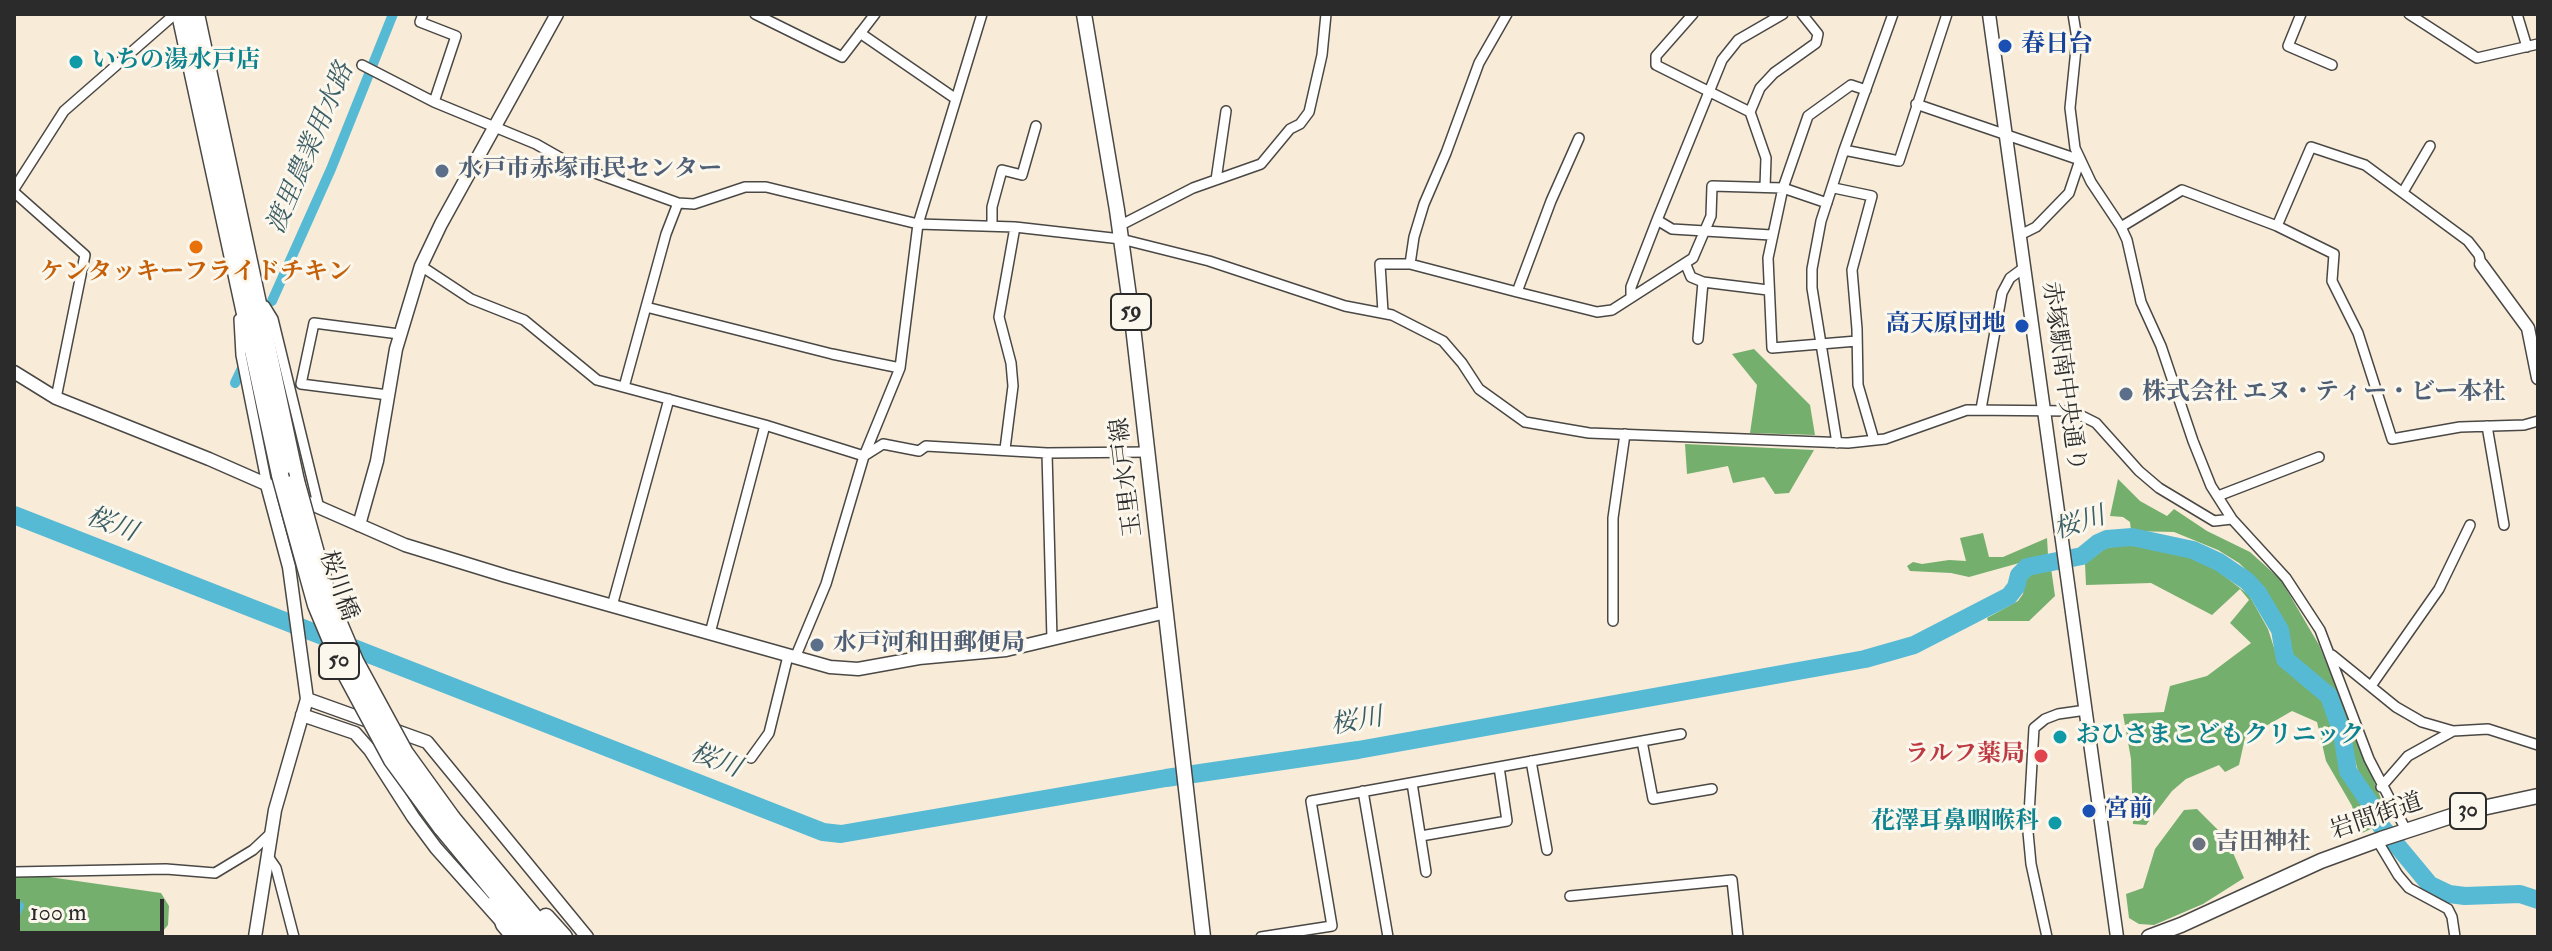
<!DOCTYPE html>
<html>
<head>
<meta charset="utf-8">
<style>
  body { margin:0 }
  #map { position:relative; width:2552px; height:951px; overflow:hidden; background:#f8ebd8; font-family:"IM FELL Double Pica",serif }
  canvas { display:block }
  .frame { position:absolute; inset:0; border:16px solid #2b2b2b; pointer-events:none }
  .scale { position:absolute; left:16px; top:899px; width:148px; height:36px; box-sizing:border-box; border:4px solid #2b2b2b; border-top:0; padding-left:10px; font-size:24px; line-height:28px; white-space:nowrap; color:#2b2b2b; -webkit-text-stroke:6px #fbf7ec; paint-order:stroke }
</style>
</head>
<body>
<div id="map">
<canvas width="2552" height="951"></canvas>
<div class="frame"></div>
<div class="scale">100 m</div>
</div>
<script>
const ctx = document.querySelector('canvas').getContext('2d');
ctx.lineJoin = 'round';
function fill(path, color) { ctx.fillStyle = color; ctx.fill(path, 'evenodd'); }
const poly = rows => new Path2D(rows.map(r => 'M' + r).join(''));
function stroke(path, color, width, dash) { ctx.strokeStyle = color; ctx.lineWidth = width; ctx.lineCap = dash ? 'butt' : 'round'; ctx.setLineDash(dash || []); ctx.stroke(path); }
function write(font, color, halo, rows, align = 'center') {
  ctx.font = font + ' "IM FELL Double Pica","Noto Serif JP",serif'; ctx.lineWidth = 6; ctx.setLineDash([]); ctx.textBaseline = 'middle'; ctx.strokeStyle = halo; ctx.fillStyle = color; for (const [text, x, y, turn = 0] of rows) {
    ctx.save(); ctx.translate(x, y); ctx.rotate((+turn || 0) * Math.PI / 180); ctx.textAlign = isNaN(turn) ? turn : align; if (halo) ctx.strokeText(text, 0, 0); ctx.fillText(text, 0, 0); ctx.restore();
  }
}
fill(poly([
  [1754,349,1810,405,1815,435,1750,433,1757,385,1732,354],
  [1685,444,1814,450,1789,493,1775,494,1764,477,1733,483,1728,466,1687,474],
  [2118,479,2140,501,2167,516,2174,509,2207,531,2250,552,2281,580,2319,645,2390,821,2387,823,2361,782,2340,704,2334,694,2294,658,2285,624,2264,587,2239,563,2218,550,2174,532,2131,531,2130,522,2123,517,2110,516],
  [1983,533,1989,557,2003,557,2047,538,2048,555,1969,577,1951,573,1910,571,1907,566,1913,562,1922,564,1949,560,1966,561,1960,538],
  [2125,545,2177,551,2193,557,2210,565,2249,595,2268,629,2277,657,2284,667,2299,675,2323,700,2335,731,2341,770,2375,827,2360,834,2352,806,2326,761,2317,722,2292,711,2245,738,2239,765,2225,772,2219,765,2186,779,2172,791,2146,825,2133,824,2131,759,2123,714,2164,712,2170,686,2207,676,2251,643,2230,623,2249,600,2240,589,2212,615,2151,583,2086,585,2085,564,2106,548],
  [2051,568,2055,596,2029,621,1988,621,1987,618,2018,601,2023,594,2025,577,2028,573],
  [2197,809,2227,839,2244,878,2203,904,2154,925,2139,924,2129,918,2126,894,2143,888,2155,849,2184,810],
  [14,872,161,893,169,906,168,925,158,937,14,937]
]), '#74af6e');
stroke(poly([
  [272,301,331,169,393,14],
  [235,383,245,362],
  [14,916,19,906]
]), '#57bad5', 10);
stroke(poly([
  [14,515,823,832,841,834,1166,778,1358,750,1865,659,1914,645,2009,596,2016,587,2019,575,2027,567,2082,556,2098,543,2107,539,2132,537,2193,550,2219,562,2247,581,2258,593,2280,630,2285,659,2329,696,2342,733,2348,771,2374,809,2381,826,2430,885,2449,894,2465,896,2520,894,2538,900]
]), '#57bad5', 18);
const street = poly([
  [423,14,420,22,456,36,434,102],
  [755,14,842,57,875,14],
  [1693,14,1656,56,1656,65,1750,112,1766,158,1765,187],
  [2073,14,2077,39,2070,108,2075,148,2091,182,2121,227,2127,240,2141,302,2161,346,2193,441,2211,486,2232,519,2286,578,2320,630,2369,759,2406,830],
  [2301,14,2288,46,2332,65],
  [2409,14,2477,58,2538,44],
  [2517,14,2527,47],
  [860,33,956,99],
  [362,65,434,102,536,144,573,165,678,203,694,204,745,187,766,187,918,224,1015,227,1121,239,1209,261,1345,306,1392,315,1443,341,1462,363,1479,389,1525,422,1589,433,1848,443,1885,439,1967,410,2072,411,2096,423,2139,471,2159,488,2214,521,2232,519],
  [1916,104,2080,160,2069,193,2036,227,2020,235],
  [1750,112,1760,88,1774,73,1816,43,1818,34,1802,14],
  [1844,150,1899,161,1947,14],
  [1216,180,1226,111],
  [1834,188,1872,196,1852,270,1857,329,1858,385,1874,440],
  [14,189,64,111,175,14],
  [14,192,85,255,56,398],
  [2403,192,2430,146],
  [1657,220,1672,229,1771,235],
  [992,226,992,207,1002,170,1022,175,1036,126],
  [1119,226,1193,188,1261,164,1290,129,1300,124,1309,112,1322,55,1326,14],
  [2277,226,2334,254,2332,281,2358,333,2392,439,2460,427,2524,425,2538,421],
  [2121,227,2182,190,2277,226,2311,147,2365,165,2468,241,2479,255,2481,264],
  [1410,264,1517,292,1551,201,1579,138],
  [1686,265,1691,277,1703,282,1768,290],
  [421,266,471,299,524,320,597,380,765,425,864,456,883,444,919,451,926,446,1047,453,1148,452],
  [1517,292,1597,312,1612,310,1693,258,1711,216,1712,186,1783,188,1827,203],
  [1631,297,1631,287,1657,220,1722,60,1738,40,1783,14],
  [259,304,265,306,273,319,319,508],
  [646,307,832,354,900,368],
  [1383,312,1380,264,1410,264,1414,237,1424,204,1446,153,1479,63,1507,14],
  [239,319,241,355,267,485],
  [1698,339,1703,282],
  [1857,341,1772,348,1768,258,1783,188,1808,116,1851,85,1866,90],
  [624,387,666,234,678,203],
  [388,395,301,384,314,323,399,334],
  [1981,409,2002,293,2010,278,2025,267],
  [2487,426,2504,525],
  [1837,443,1812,288,1812,269,1821,221,1844,150,1893,14],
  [1005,449,1013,386,1011,363,999,317,1015,227],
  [1047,453,1052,639],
  [2218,496,2319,457],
  [612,606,669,399],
  [1613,621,1613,518,1625,434],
  [710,633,765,425],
  [2332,655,2396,707,2422,722,2453,731,2488,729,2538,745],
  [795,658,826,584,864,456,900,368,918,224,982,14],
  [2371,686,2439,589,2470,525],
  [1642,741,1653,799,1712,789],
  [751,758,769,733,788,656],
  [1531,761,1547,850],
  [1412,783,1426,872],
  [2381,787,2408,756,2453,731],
  [1363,791,1388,937],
  [1421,836,1507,821,1499,767],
  [2377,840,2398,875,2409,888,2448,909,2452,917,2455,937],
  [267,855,276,868,294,937],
  [14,872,166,869,215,873,253,850,271,833],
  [1570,896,1732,880,1738,937],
  [1261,937,1332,926,1311,801,1681,734],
  [2047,937,2031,864,2028,832,2034,728,2045,719,2058,714,2086,710]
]);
const secondary = poly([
  [1989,14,2117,937],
  [2481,264,2528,328,2538,378],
  [14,372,56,398,209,459,405,545,506,576,830,667,858,669,919,658,1006,650,1166,612],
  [359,525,377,461,396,349,421,266,441,224,557,14],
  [307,699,427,742,587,937],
  [302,715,355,733,370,750,413,817,436,848,502,922],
  [255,937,275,810,307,699,289,567,267,485]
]);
const primary = poly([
  [1084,14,1117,210,1132,318,1203,937],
  [2149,937,2181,925,2321,861,2381,839,2464,812,2538,796]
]);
const highway = poly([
  [180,14,280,475],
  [196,14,296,481],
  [452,818,551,937],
  [441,827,532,937],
  [497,900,504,924,515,937],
  [546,917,564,937]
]);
stroke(street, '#4a4845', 12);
stroke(secondary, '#4a4845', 15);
stroke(primary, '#4a4845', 17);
stroke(highway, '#4a4845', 19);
stroke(street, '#fff', 9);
stroke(secondary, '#fff', 12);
stroke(primary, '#fff', 14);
stroke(highway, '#fff', 16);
const highwayBridge = poly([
  [280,475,316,605,342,667,392,760,441,827],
  [296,481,329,600,355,661,405,753,452,818]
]);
stroke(highwayBridge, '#4a4845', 19, []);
stroke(highwayBridge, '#fff', 16);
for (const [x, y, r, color] of [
  [2005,46,8,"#1a4fb4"],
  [76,62,8,"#0f9aa8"],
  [442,171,8,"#5c6f8a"],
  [196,247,8,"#e8710a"],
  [2022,326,8,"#1a4fb4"],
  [2126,394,8,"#5c6f8a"],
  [817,645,8,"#5c6f8a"],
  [2060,737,8,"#0f9aa8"],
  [2041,756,8,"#e0444e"],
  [2089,811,8,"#1a4fb4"],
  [2055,823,8,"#0f9aa8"],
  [2199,844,8,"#6b7280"]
]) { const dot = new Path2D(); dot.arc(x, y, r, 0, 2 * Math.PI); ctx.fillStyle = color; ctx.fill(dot); stroke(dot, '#fbf7ec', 3); }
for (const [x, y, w] of [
  [1131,312,40],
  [339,661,40],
  [2468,811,36]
]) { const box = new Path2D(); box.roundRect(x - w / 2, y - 18, w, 36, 6); ctx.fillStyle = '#fbf7ec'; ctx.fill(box); stroke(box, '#2b2b2b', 2); }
write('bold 22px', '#2b2b2b', null, [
  ["59",1131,312],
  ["50",339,661],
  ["30",2468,811]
]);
write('bold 24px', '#164399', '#fbf7ec', [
  ["春日台",2021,46],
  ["高天原団地",2006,326,"right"],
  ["宮前",2105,811]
], 'left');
write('bold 24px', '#0d838f', '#fbf7ec', [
  ["いちの湯水戸店",92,62],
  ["おひさまこどもクリニック",2076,737],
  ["花澤耳鼻咽喉科",2039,823,"right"]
], 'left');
write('bold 24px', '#4e5e75', '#fbf7ec', [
  ["水戸市赤塚市民センター",458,171],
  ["株式会社 エヌ・ティー・ビー本社",2142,394],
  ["水戸河和田郵便局",833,645]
], 'left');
write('bold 24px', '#c56008', '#fbf7ec', [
  ["ケンタッキーフライドチキン",196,274]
]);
write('24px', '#2b2b2b', '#fbf7ec', [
  ["赤塚駅南中央通り",2062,377,82],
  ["玉里水戸線",1128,477,-97],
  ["桜川橋",337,586,71],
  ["岩間街道",2377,818,-19]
]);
write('bold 24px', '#be3a42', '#fbf7ec', [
  ["ラルフ薬局",2025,756]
], 'right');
write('bold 24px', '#5b616d', '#fbf7ec', [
  ["吉田神社",2215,844]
], 'left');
write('italic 26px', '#3a5d66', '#fbf7ec', [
  ["渡里農業用水路",312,149,-67],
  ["桜川",2080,525,-18],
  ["桜川",111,526,21],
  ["桜川",1357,723,-10],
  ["桜川",715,762,21]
]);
</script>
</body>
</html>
